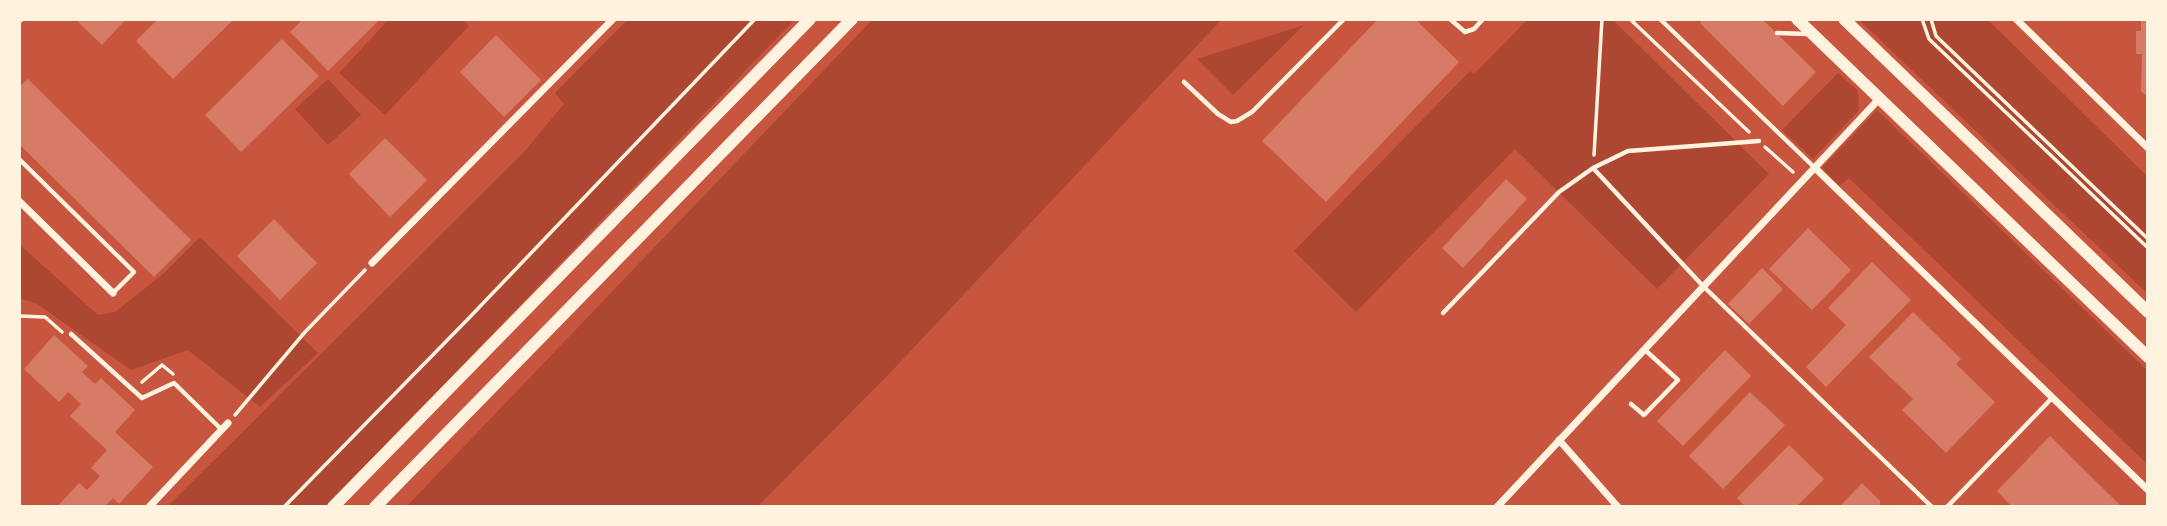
<!DOCTYPE html>
<html>
<head>
<meta charset="utf-8">
<style>
  body { margin:0 }
  #map { position:relative; width:2167px; height:526px; overflow:hidden; background:#c8553d; font-family:Arial,sans-serif }
  canvas { display:block }
  .frame { position:absolute; inset:0; border:21px solid #fff3e0; pointer-events:none }
</style>
</head>
<body>
<div id="map">
<canvas width="2167" height="526"></canvas>
<div class="frame"></div>
</div>
<script>
const ctx = document.querySelector('canvas').getContext('2d');
ctx.lineJoin = 'round';
function fill(path, color) { ctx.fillStyle = color; ctx.fill(path, 'evenodd'); }
const poly = rows => new Path2D(rows.map(r => 'M' + r).join(''));
function stroke(path, color, width, dash) { ctx.strokeStyle = color; ctx.lineWidth = width; ctx.lineCap = dash ? 'butt' : 'round'; ctx.setLineDash(dash || []); ctx.stroke(path); }
fill(poly([
  [389,19,462,19,469,26,385,115,339,73],
  [628,19,795,19,326,507,167,507,524,152,564,104,555,93],
  [873,19,1222,19,890,373,757,507,406,507],
  [1528,19,1612,19,1769,174,1657,289,1515,149,1356,312,1294,251,1470,71,1474,74],
  [1858,19,1987,19,2148,177,2148,294],
  [1304,25,1233,95,1197,59],
  [1838,73,1858,91,1859,110,1813,159,1782,130],
  [328,79,361,115,328,145,295,109],
  [1877,110,2148,371,2148,465,1849,178,1840,186,1822,168],
  [200,237,318,353,260,407,188,350,131,370,37,304,19,298,19,244,98,315,115,312,162,275]
]), '#ae4732');
fill(poly([
  [81,19,126,19,102,45,78,22],
  [158,19,234,19,173,79,136,41],
  [303,19,380,19,328,71,290,32],
  [1378,19,1415,19,1459,62,1326,202,1262,141],
  [1703,19,1762,19,1816,72,1783,106,1700,23],
  [2141,19,2148,19,2148,97,2141,91,2142,54,2136,54,2136,31,2141,31],
  [496,35,541,80,504,117,460,72],
  [282,39,319,76,241,152,205,115],
  [28,79,191,240,154,277,19,144,19,87],
  [385,138,427,180,390,217,349,174],
  [1506,179,1527,199,1463,268,1442,248],
  [274,219,317,263,280,300,237,256],
  [1808,228,1851,270,1812,310,1769,269],
  [1872,262,1911,300,1826,387,1806,367,1846,325,1828,308],
  [1762,268,1783,289,1749,324,1728,304],
  [1913,312,1961,359,1956,364,1995,402,1946,453,1902,410,1913,399,1869,357],
  [54,335,88,366,82,372,95,384,101,378,135,410,115,432,153,467,119,504,113,498,104,507,57,507,79,483,87,490,100,476,91,468,107,450,70,416,81,404,68,392,59,402,24,369],
  [1725,350,1751,376,1683,446,1657,421],
  [1750,392,1785,425,1723,489,1689,456],
  [2050,436,2122,507,2012,507,1997,491],
  [1789,445,1824,479,1796,507,1746,507,1737,498],
  [1862,483,1880,501,1880,507,1839,507]
]), '#d67c66');
stroke(poly([
  [1630,19,1749,132],
  [1922,19,1929,39,2148,248],
  [1931,19,1936,36,2148,239],
  [1765,147,1793,172],
  [1594,155,1602,19],
  [19,316,45,317,62,332],
  [142,382,162,365,173,374],
  [235,415,305,332,365,270],
  [284,507,468,319,755,19]
]), '#fff3e0', 3.5);
stroke(poly([
  [1450,19,1465,32,1474,29,1483,19],
  [1660,19,1815,168],
  [1777,33,1807,34],
  [1184,82,1218,114,1231,122,1237,121,1252,112,1344,19],
  [19,159,134,272,113,293],
  [1593,168,1628,151,1759,141],
  [1443,313,1559,192,1593,168,1703,286,1932,507],
  [71,334,142,398,174,383,221,429],
  [1631,404,1644,415,1678,380,1644,349],
  [1947,507,2052,398]
]), '#fff3e0', 4.5);
stroke(poly([
  [2016,19,2148,148],
  [19,20,20,19],
  [1815,168,2148,490],
  [19,201,113,293],
  [372,263,613,19],
  [1559,440,1618,507],
  [149,507,228,423],
  [1497,507,1879,99]
]), '#fff3e0', 7);
stroke(poly([
  [1797,19,2148,357],
  [1844,19,2148,312],
  [333,507,810,19],
  [375,507,852,19]
]), '#fff3e0', 12);
</script>
</body>
</html>
